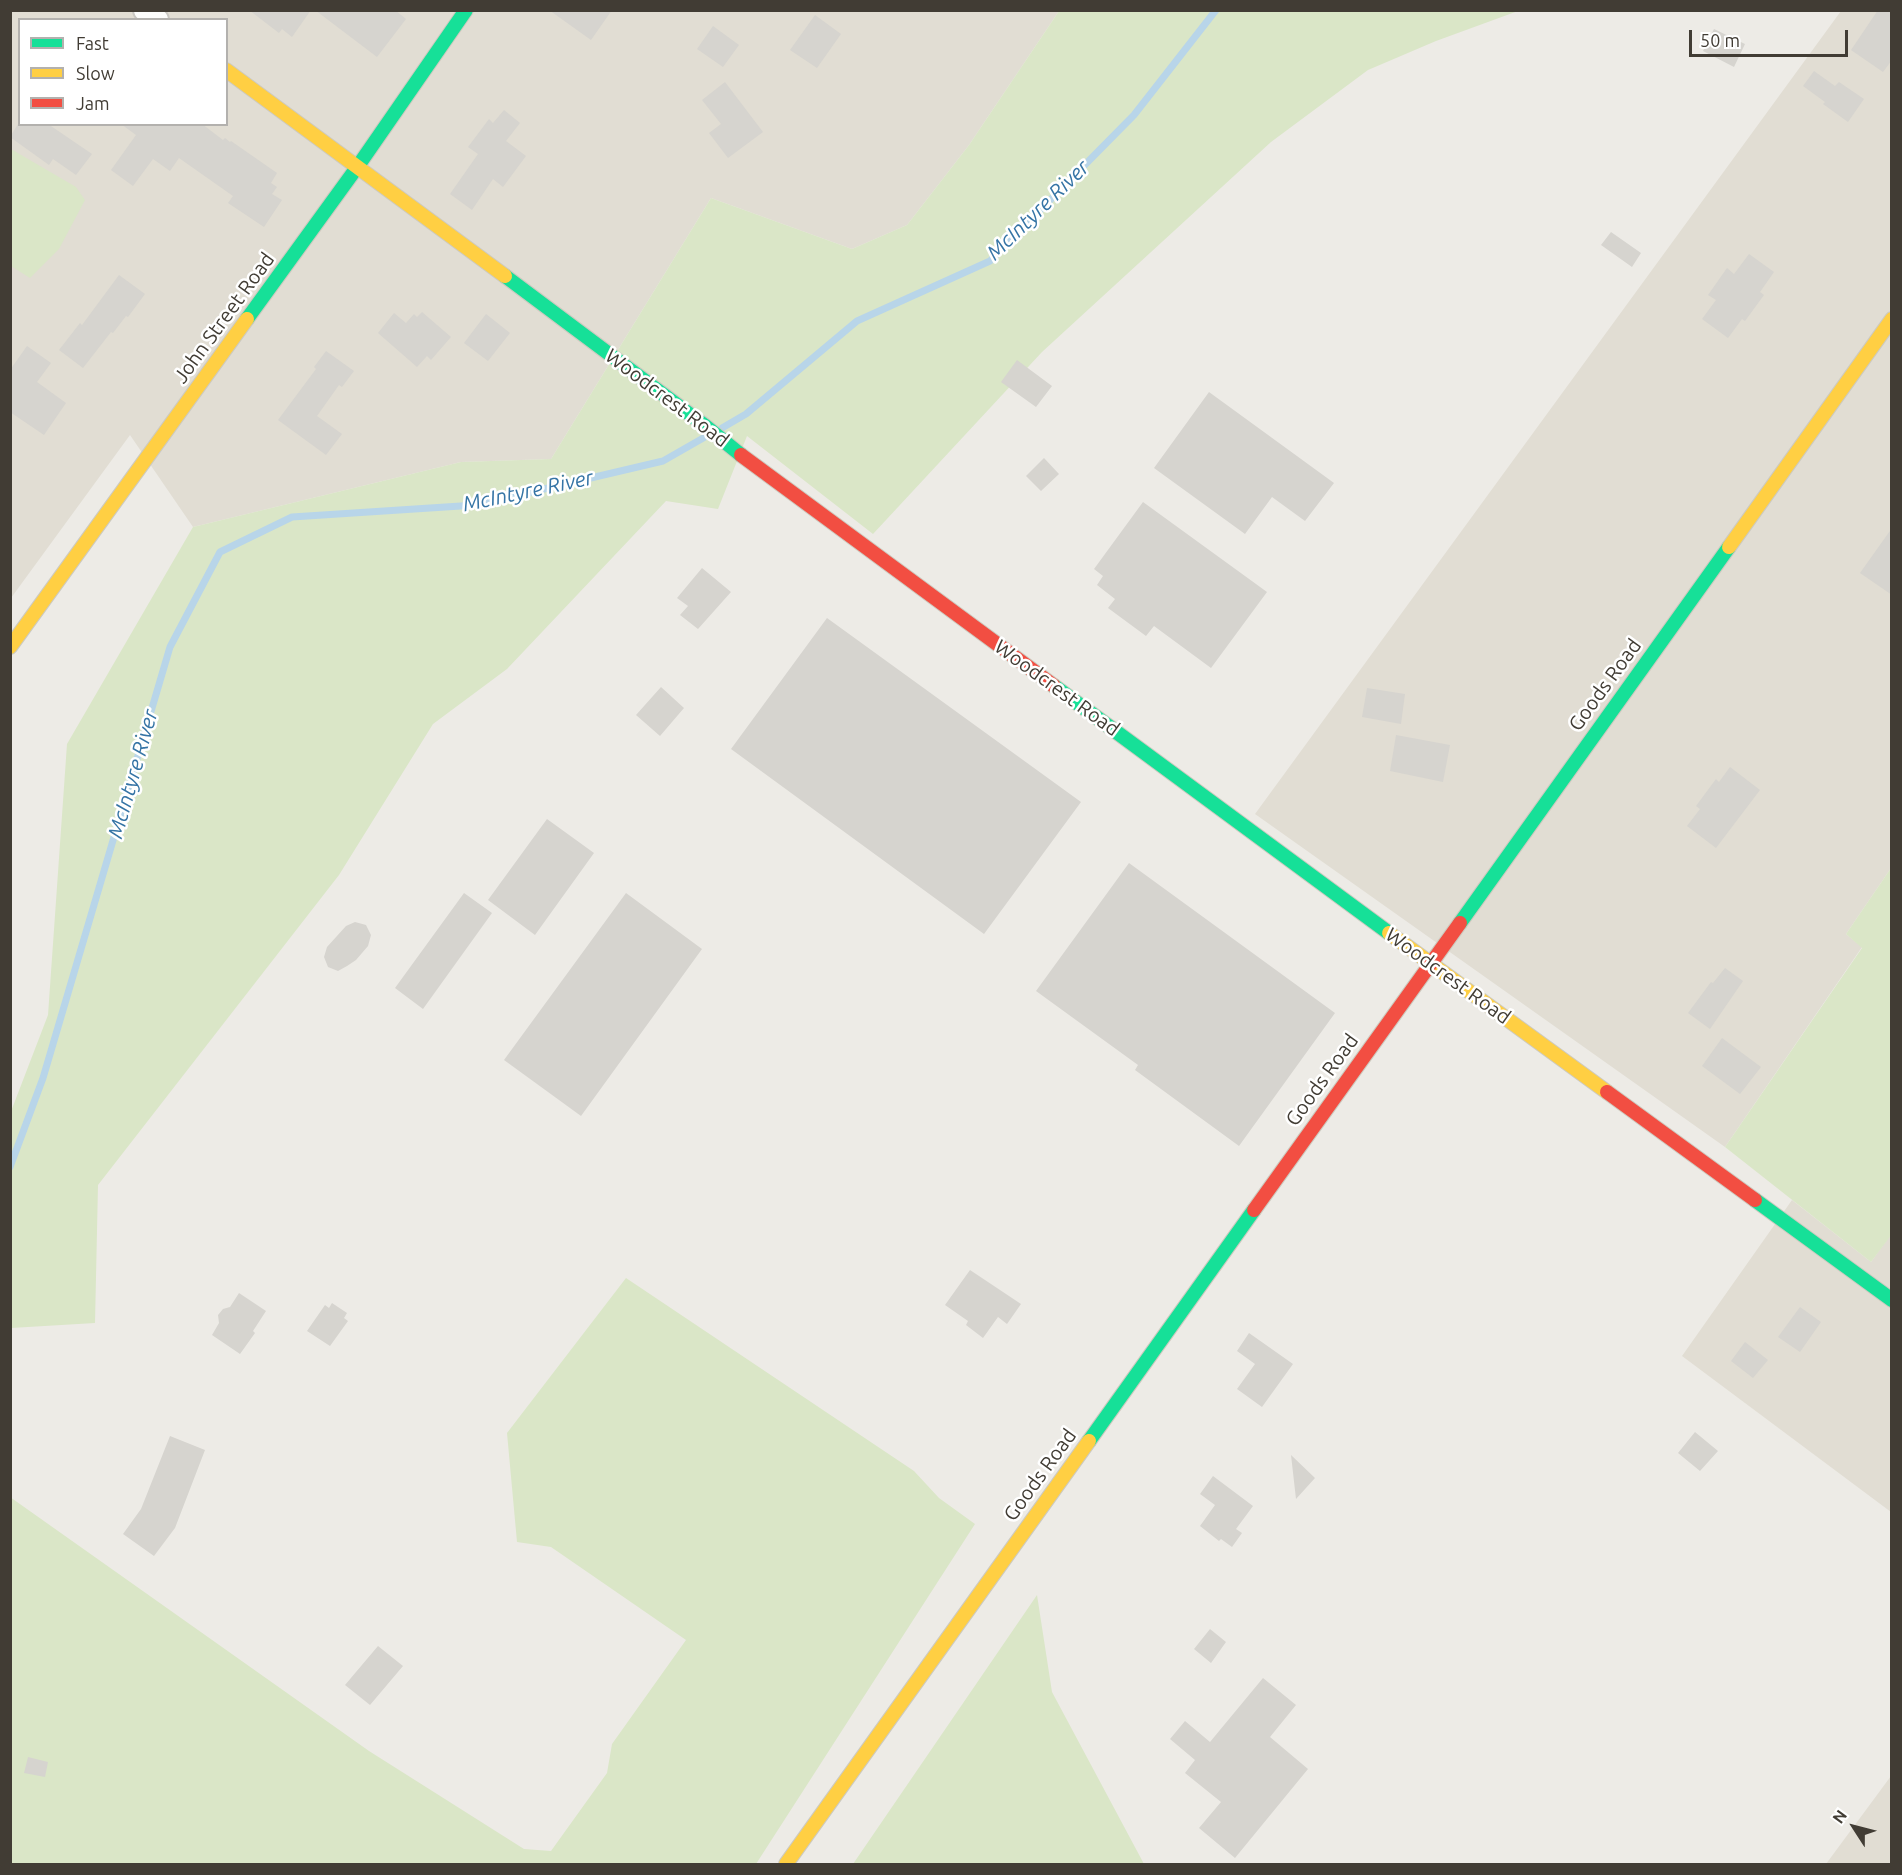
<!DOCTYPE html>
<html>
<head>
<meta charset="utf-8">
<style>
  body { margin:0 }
  #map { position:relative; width:1902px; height:1875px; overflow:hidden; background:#edebe6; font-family:Ubuntu,sans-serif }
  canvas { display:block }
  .frame { position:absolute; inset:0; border:12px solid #413c34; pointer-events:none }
  .legend { position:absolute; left:18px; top:18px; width:210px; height:108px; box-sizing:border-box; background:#fff; border:2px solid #b3b1ae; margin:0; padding:8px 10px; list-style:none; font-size:18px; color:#413c34 }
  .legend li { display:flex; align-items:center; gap:12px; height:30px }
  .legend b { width:30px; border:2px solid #b3b1ae }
  .north { position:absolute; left:1824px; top:1797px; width:60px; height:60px; -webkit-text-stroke:4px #fff; paint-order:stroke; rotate:306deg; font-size:16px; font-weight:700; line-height:24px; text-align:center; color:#413c34 }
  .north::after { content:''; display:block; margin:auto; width:21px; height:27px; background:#413c34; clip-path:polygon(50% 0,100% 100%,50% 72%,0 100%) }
  .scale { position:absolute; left:1689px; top:30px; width:159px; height:27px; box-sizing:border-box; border:3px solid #413c34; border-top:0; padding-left:8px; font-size:18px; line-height:21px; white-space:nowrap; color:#413c34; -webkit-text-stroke:4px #fff; paint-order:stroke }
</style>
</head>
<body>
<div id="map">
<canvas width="1902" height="1875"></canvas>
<div class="frame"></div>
<ul class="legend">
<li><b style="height:8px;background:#16e098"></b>Fast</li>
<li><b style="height:8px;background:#ffcf43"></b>Slow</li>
<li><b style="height:8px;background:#f24e42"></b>Jam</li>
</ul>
<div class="north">N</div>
<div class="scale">50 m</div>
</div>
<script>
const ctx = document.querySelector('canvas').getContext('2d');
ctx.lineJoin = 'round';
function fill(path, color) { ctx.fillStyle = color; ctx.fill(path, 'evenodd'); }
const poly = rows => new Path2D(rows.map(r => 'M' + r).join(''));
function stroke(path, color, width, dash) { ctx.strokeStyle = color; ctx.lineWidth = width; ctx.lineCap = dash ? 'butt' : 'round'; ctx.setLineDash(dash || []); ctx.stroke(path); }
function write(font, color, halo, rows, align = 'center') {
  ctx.font = font + ' Ubuntu,sans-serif'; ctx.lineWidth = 5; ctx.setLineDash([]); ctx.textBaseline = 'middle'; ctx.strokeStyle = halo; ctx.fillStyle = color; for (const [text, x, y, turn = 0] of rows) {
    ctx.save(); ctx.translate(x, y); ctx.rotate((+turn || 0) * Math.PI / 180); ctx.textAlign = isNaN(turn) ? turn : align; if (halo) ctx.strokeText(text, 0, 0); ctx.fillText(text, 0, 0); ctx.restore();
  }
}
fill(poly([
  [11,11,1059,11,969,145,907,225,852,249,711,198,551,459,461,462,193,527,130,435,11,598],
  [20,20,226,20,226,124,20,124],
  [1841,11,1891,11,1891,868,1846,934,1862,947,1725,1147,1255,814],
  [1792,1200,1871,1262,1891,1234,1891,1512,1682,1356],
  [1891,1776,1891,1864,1826,1864]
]), '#e1ddd3');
fill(poly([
  [1059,11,1518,11,1436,41,1368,70,1271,142,1042,352,873,534,747,436,718,509,666,501,507,669,433,724,339,875,98,1185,95,1323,11,1328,10,1114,48,1015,67,744,193,527,461,462,551,459,711,198,852,249,907,225,969,145],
  [11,149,76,187,85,200,59,249,30,278,11,266],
  [1891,868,1892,1234,1871,1262,1725,1147,1862,948,1846,934],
  [626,1278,914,1471,939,1498,975,1524,756,1864,11,1864,10,1497,369,1751,524,1849,551,1851,607,1773,612,1744,686,1640,551,1547,517,1542,507,1433],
  [1037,1595,1052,1692,1144,1864,853,1864]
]), '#dae6c7');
stroke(poly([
  [722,428,746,414,857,321,990,261,1134,115,1216,10],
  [10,1167,43,1078,170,647,220,552,292,517,476,505,663,461,705,437]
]), '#b8d5e9', 7);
fill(poly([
  [249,10,311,10,292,37,282,29,279,33],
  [315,10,395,10,406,19,377,57],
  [549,10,612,10,591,40],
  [1878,10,1892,10,1892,60,1883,72,1851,50],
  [815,15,841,34,817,68,790,50],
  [713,26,739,45,723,67,697,49],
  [1714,29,1745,44,1734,67,1703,51],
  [1814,71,1835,86,1839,82,1864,99,1848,122,1823,104,1825,102,1803,86],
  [725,82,763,132,728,158,709,133,721,124,702,100],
  [504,110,520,123,506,141,526,156,503,187,493,179,472,210,450,194,478,154,468,147,489,119,493,123],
  [18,124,48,124,92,154,76,175,53,159,49,165,10,137],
  [121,124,202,124,223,140,225,138,230,142,231,141,277,173,271,183,277,187,272,194,282,200,264,227,228,203,233,196,179,158,170,171,153,159,133,186,111,170,136,135],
  [1611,232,1641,253,1632,267,1601,245],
  [1749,254,1774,272,1760,292,1764,295,1745,321,1742,319,1728,338,1702,319,1716,300,1708,295,1727,268,1734,274],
  [119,275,145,294,128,317,126,316,113,333,111,332,83,368,59,350,80,323,82,325],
  [422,312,451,337,431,360,427,356,417,367,378,333,394,313,406,323,414,314,417,317],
  [486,314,510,333,488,361,464,343],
  [27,346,51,363,37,382,66,403,44,435,10,412,10,370],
  [326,351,354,371,342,387,339,385,317,416,342,434,326,455,278,420,316,369,314,367],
  [1017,360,1052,386,1036,407,1001,382],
  [1209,392,1334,483,1305,521,1272,497,1245,534,1154,468],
  [1044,458,1059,474,1041,491,1026,476],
  [1143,502,1267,592,1211,668,1154,626,1146,636,1108,608,1115,599,1097,585,1103,576,1094,569],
  [1892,528,1892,595,1860,573],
  [702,568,731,592,698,629,680,615,688,606,677,598],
  [827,618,1081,802,984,934,731,749],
  [661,687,684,708,660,736,636,715],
  [1367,688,1405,694,1401,724,1362,717],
  [1396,735,1450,745,1443,782,1390,771],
  [1730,767,1760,790,1716,848,1687,826,1700,809,1696,806,1716,779,1719,782],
  [547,819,594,853,535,935,488,900],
  [1129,863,1335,1013,1239,1146,1135,1070,1138,1065,1036,991],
  [464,893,492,913,423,1009,395,988],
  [626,893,702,949,581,1116,504,1060],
  [355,922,366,925,371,935,368,946,356,960,347,966,338,971,328,967,324,957,327,947,346,926],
  [1725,968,1743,981,1710,1029,1688,1013,1711,982,1713,983],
  [1722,1038,1761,1067,1740,1094,1702,1066],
  [970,1270,1021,1304,1007,1324,998,1317,983,1338,966,1325,968,1321,945,1305],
  [239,1293,266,1311,253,1331,255,1333,240,1354,212,1335,219,1323,218,1315,223,1309,230,1307],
  [332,1303,347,1313,344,1318,348,1321,330,1346,307,1331,325,1305,329,1308],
  [1800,1307,1821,1322,1800,1352,1778,1337],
  [1249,1333,1293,1364,1262,1407,1237,1389,1255,1364,1237,1351],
  [1745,1342,1768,1360,1753,1378,1731,1361],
  [1695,1432,1718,1451,1700,1471,1678,1453],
  [170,1436,205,1450,175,1528,154,1556,123,1534,141,1509],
  [1291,1455,1315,1478,1296,1499],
  [1213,1476,1253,1506,1236,1529,1242,1533,1232,1547,1221,1539,1219,1541,1200,1526,1215,1505,1200,1494],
  [1210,1629,1226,1642,1211,1663,1194,1649],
  [378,1646,403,1666,370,1705,345,1685],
  [1263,1678,1296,1705,1270,1737,1308,1769,1235,1858,1199,1828,1221,1802,1185,1773,1195,1760,1170,1739,1185,1721,1210,1742],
  [28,1757,48,1762,45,1777,24,1773]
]), '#d6d4cf');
const street = poly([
  [145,10,157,20]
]);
const fast = poly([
  [505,276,704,425,741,455],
  [247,319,358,166,466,10],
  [1054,686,1389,933],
  [1460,923,1729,547],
  [1755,1200,1892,1300],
  [1089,1441,1254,1210]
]);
const slow = poly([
  [226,70,505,276],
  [1729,547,1892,319],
  [10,647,247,319],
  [1389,933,1607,1092],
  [786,1864,1089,1441]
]);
const jam = poly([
  [741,455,1054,686],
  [1607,1092,1755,1200],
  [1254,1210,1460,923]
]);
stroke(street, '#c9c7c2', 26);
stroke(fast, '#cdcabf', 16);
stroke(slow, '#cdcabf', 16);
stroke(jam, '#cdcabf', 16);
stroke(street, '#fcfcfb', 22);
stroke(fast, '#16e098', 14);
stroke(slow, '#ffcf43', 14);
stroke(jam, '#f24e42', 14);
write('20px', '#413c34', '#fff', [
  ["John Street Road",224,318,-54],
  ["Woodcrest Road",667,398,37],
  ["Goods Road",1605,685,-54],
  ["Woodcrest Road",1057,688,36],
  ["Woodcrest Road",1448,976,36],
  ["Goods Road",1322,1080,-54],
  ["Goods Road",1040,1475,-54]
]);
write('italic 21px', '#3574a5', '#fff', [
  ["McIntyre River",1038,210,-44],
  ["McIntyre River",528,491,-12],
  ["McIntyre River",133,774,-74]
]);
</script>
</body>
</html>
